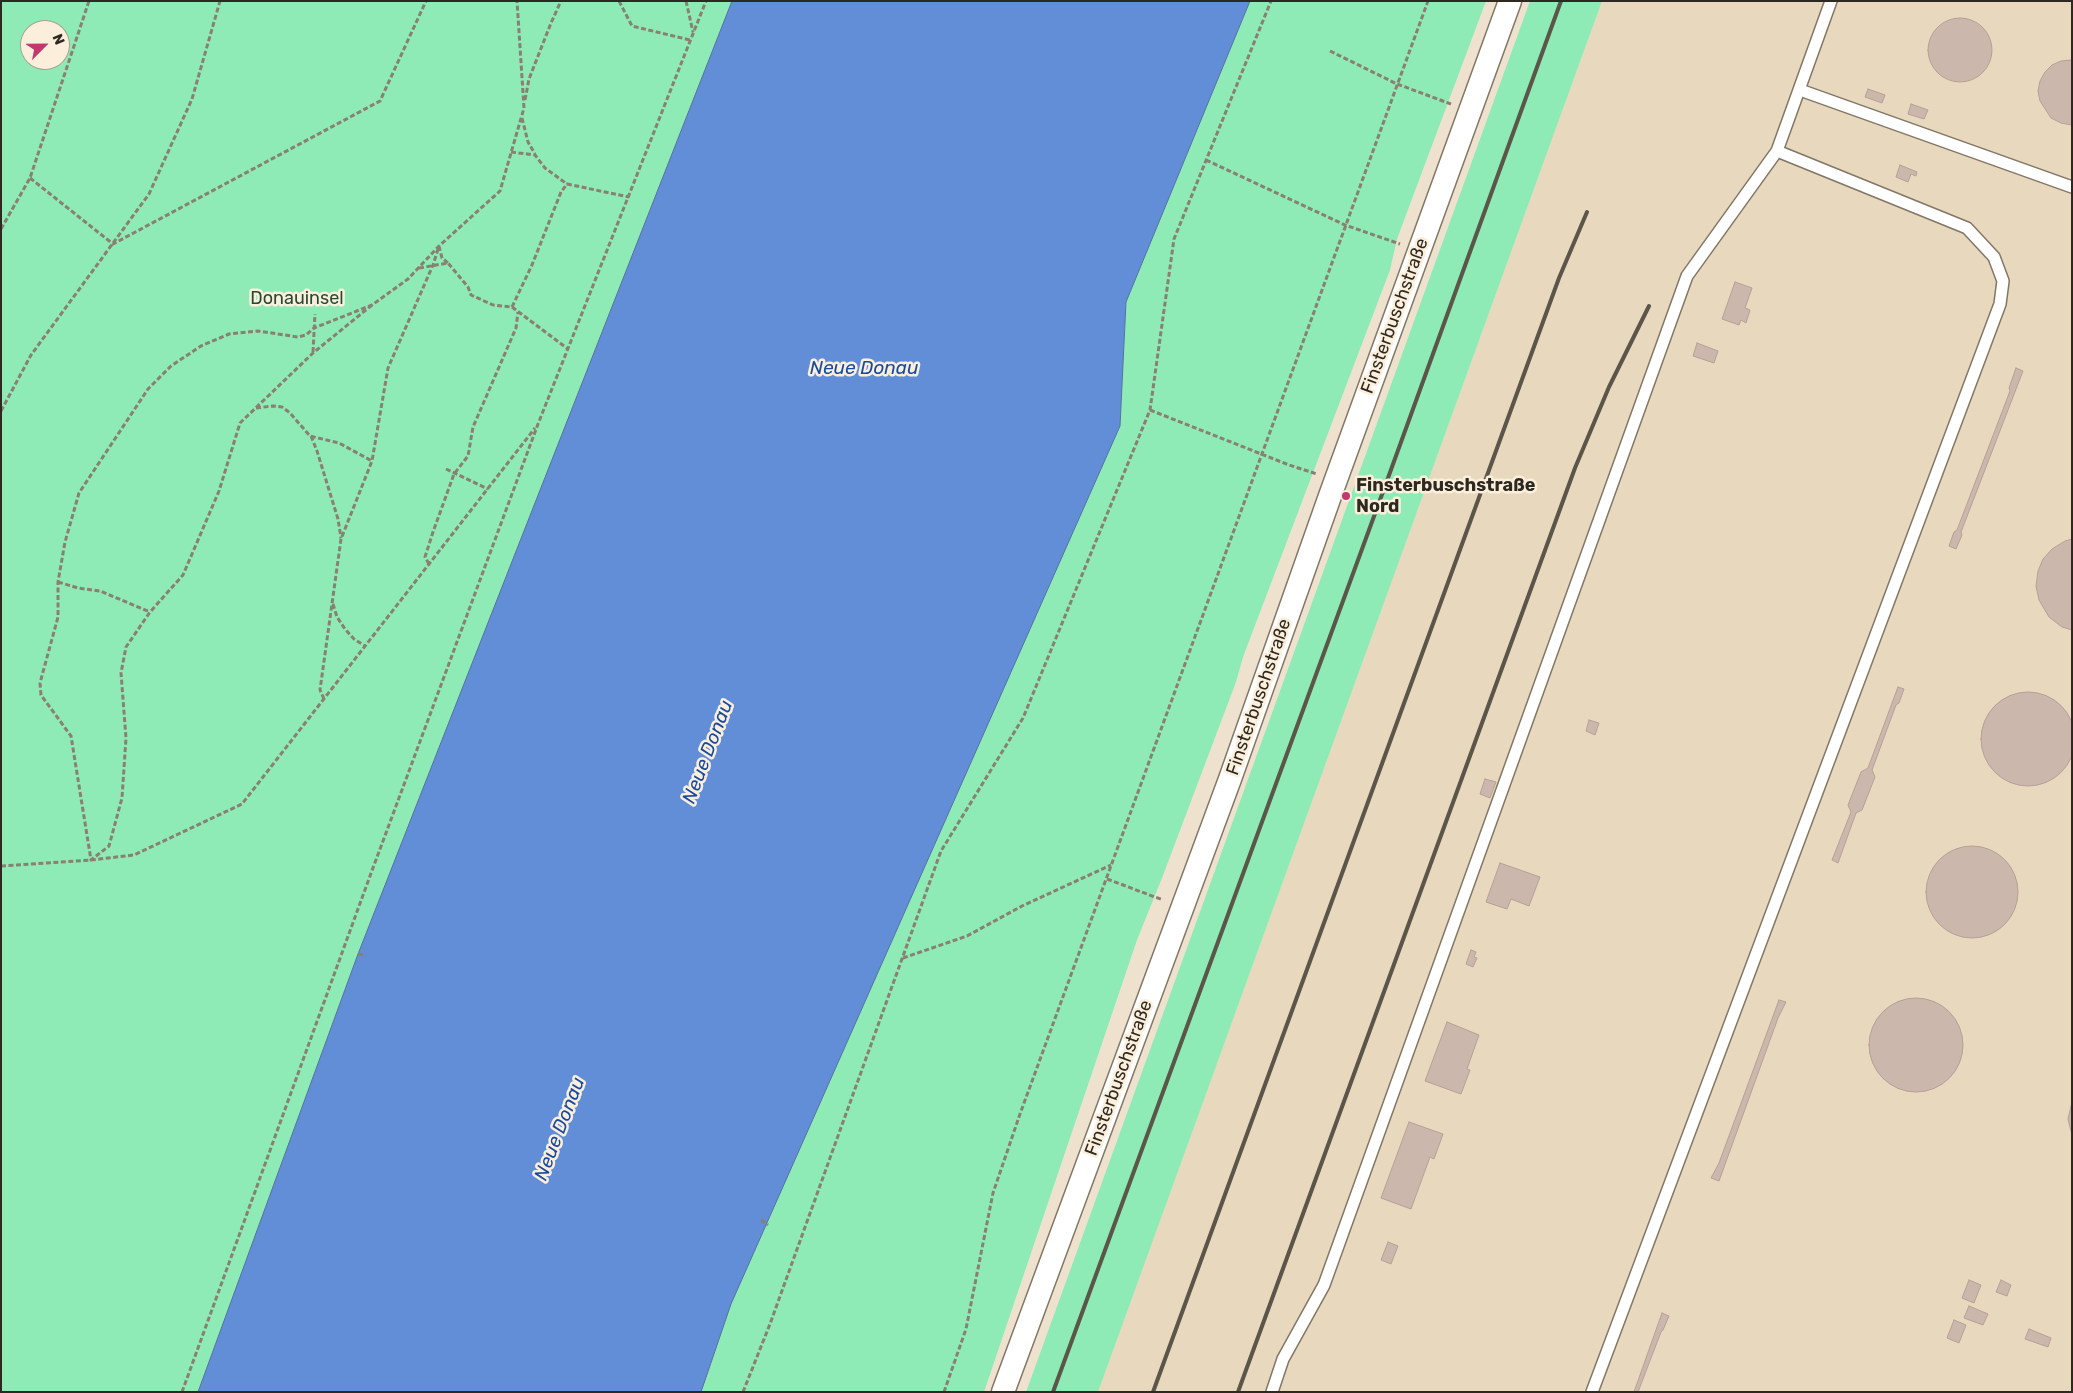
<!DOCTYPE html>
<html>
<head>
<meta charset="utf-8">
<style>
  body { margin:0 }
  #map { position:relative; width:2073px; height:1393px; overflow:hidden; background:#eee2cf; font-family:Rubik,sans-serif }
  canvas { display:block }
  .frame { position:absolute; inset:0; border:2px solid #2d2921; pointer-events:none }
  .north { position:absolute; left:20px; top:20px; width:50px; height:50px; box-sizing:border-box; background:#fbefdc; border:1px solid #a9a091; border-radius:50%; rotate:67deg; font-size:14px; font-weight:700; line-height:20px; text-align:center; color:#2d2921 }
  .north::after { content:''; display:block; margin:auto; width:18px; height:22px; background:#c3386d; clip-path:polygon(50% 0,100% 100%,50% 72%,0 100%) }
</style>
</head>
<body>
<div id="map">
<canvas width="2073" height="1393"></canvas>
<div class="frame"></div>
<div class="north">N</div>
</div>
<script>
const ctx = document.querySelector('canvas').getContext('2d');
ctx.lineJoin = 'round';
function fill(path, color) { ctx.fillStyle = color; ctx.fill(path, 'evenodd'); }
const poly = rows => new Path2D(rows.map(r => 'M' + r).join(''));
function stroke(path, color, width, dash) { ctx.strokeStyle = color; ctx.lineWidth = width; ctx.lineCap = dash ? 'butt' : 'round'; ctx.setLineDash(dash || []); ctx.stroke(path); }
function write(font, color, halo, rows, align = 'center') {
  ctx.font = font + ' Rubik,sans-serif'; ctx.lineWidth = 5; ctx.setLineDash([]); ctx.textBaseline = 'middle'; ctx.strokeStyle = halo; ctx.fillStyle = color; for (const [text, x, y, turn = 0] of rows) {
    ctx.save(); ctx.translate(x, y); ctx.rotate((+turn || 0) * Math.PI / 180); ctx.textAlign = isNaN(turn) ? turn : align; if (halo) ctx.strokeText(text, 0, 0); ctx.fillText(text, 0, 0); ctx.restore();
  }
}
fill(poly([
  [1602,1,2072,1,2072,1392,1098,1392]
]), '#e8d8be');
fill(poly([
  [1,1,732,1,358,954,198,1392,1,1392],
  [30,30,60,30,60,60,30,60],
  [1250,1,1486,1,1397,239,1390,270,1243,657,1236,682,1162,878,1137,940,984,1392,701,1392,731,1304,1120,426,1126,302],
  [1530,1,1602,1,1098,1392,1026,1392]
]), '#8eebb5');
const water = poly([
  [732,1,1250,1,1126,302,1120,426,731,1304,701,1392,198,1392,358,954,732,1]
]);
fill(water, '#628ed8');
stroke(water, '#5270a1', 1);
const building = poly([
  '1928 50a32 32 0 1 1 64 0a32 32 0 1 1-64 0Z',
  [2071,60,2072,60,2072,125,2061,123,2051,118,2040,101,2038,91,2040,81,2045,72,2052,65,2061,61,2071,60],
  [1868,89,1885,95,1882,103,1865,97,1868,89],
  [1911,104,1928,110,1924,119,1908,114,1911,104],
  [1900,165,1917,172,1916,176,1911,174,1908,182,1896,177,1900,165],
  [1735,282,1752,288,1745,308,1750,310,1746,323,1741,320,1739,325,1722,319,1735,282],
  [1697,343,1718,351,1714,363,1693,356,1697,343],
  [2016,368,2023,371,1961,532,1962,535,1956,549,1949,546,1954,532,1957,530,2010,391,2009,388,2016,368],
  [2072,539,2072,630,2062,627,2049,617,2039,600,2036,586,2038,571,2043,559,2052,549,2065,541,2072,539],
  [1898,687,1904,689,1899,703,1896,705,1872,770,1875,777,1862,810,1856,813,1838,863,1832,860,1851,812,1848,805,1861,772,1868,768,1898,687],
  '1981 739a47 47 0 1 1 94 0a47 47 0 1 1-94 0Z',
  [1589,720,1599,723,1595,735,1586,731,1589,720],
  [1485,779,1496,782,1490,798,1480,794,1485,779],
  '1926 892a46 46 0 1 1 92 0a46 46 0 1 1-92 0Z',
  [1500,863,1540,877,1529,906,1511,899,1507,909,1486,902,1500,863],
  [1471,950,1476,952,1474,957,1477,958,1473,967,1466,964,1471,950],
  '1869 1045a47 47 0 1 1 94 0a47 47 0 1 1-94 0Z',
  [1779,1000,1786,1002,1778,1018,1719,1181,1711,1178,1719,1163,1779,1000],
  [1447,1022,1479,1035,1467,1069,1470,1070,1461,1094,1425,1081,1447,1022],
  [2072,1102,2072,1135,2068,1119,2072,1102],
  [1409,1122,1443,1134,1434,1159,1430,1157,1411,1209,1381,1198,1409,1122],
  [1388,1242,1398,1246,1391,1264,1381,1260,1388,1242],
  [1969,1280,1981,1285,1974,1303,1962,1298,1969,1280],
  [2001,1280,2011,1285,2007,1296,1996,1292,2001,1280],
  [1969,1306,1988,1314,1983,1325,1964,1318,1969,1306],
  [1662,1313,1669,1316,1663,1330,1661,1332,1638,1392,1634,1392,1662,1313],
  [1954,1320,1966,1325,1959,1343,1947,1338,1954,1320],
  [2029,1329,2051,1338,2048,1347,2025,1339,2029,1329]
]);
fill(building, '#ccb7ac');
stroke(building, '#b6a196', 1);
const service = poly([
  [1800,90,2072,187],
  [1272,1392,1283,1359,1324,1285,1687,276,1777,151,1831,1],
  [1592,1392,2000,304,2003,281,1994,257,1967,228,1777,151]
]);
const minor = poly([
  [1003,1392,1230,779,1330,496,1510,1]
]);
stroke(service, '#827766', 14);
stroke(minor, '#827766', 25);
stroke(poly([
  [619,1,632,26,690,40],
  [686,1,693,32],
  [1330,51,1397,84,1451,104],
  [525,100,529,79,551,23,561,1],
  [522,118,528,142,535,154],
  [511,152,535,155,545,168,567,184],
  [1206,160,1345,225,1400,244],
  [30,178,113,244,380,101,426,1],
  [1,229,30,178,89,1],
  [439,246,442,258,448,263],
  [419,268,448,263,468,287,471,295,493,305,512,307,568,349],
  [372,305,313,353,240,423,219,491,183,575,150,612,126,647,121,673,126,738,122,798,109,846,91,860,71,736,41,695,40,683,58,617,58,582,65,542,79,493,148,389,171,366,201,346,229,334,258,331,298,337,306,335,314,328,372,305,408,279,439,246,500,191,524,108,517,1],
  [512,307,532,265,561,192,567,184,629,197],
  [313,352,315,314],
  [256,408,273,406,282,407,290,413,310,436,339,443,372,461],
  [1150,410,1289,465,1317,474],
  [1,411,31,355,149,194,192,99,220,1],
  [311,436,317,451,338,519,341,538],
  [446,469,488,489],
  [429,564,425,557,433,532,454,474,468,456,473,427,516,328,518,312],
  [58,582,78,588,100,591,150,612],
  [333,604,337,617,345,629,354,639,365,646],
  [324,699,320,690,341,539,372,461,388,368,433,265,439,246],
  [1,866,91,860,134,855,242,804,535,428],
  [1107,879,1163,900],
  [358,954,366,955],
  [903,958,967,936,1022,906,1111,865],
  [761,1220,768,1225],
  [182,1392,370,876,538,424,706,1],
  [743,1392,770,1324,941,851,1023,718,1150,410,1174,239,1271,1],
  [944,1392,966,1329,993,1193,1020,1114,1428,1]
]), '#888073', 3, [5, 2.5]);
stroke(service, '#fff', 11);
stroke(minor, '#fff', 22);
stroke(poly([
  [1053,1392,1380,500,1561,1],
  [1153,1392,1559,278,1587,212],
  [1238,1392,1575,468,1609,387,1649,306]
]), '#5b554a', 4);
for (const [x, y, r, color] of [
  [1346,496,5,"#c3386d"]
]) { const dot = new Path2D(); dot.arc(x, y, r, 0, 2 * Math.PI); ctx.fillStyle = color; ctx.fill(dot); stroke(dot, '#fbefdc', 2); }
write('18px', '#224a34', '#fbefdc', [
  ["Donauinsel",297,299]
]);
write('18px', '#2d2921', '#fbefdc', [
  ["Finsterbuschstraße",1395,316,-70],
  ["Finsterbuschstraße",1259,697,-71],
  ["Finsterbuschstraße",1119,1078,-70]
]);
write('bold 18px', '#2d2921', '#fbefdc', [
  ["Finsterbuschstraße",1356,486],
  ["Nord",1356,507]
], 'left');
write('italic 19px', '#164aa1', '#fbefdc', [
  ["Neue Donau",864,369],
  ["Neue Donau",708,752,-69],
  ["Neue Donau",560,1129,-69]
]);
</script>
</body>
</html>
